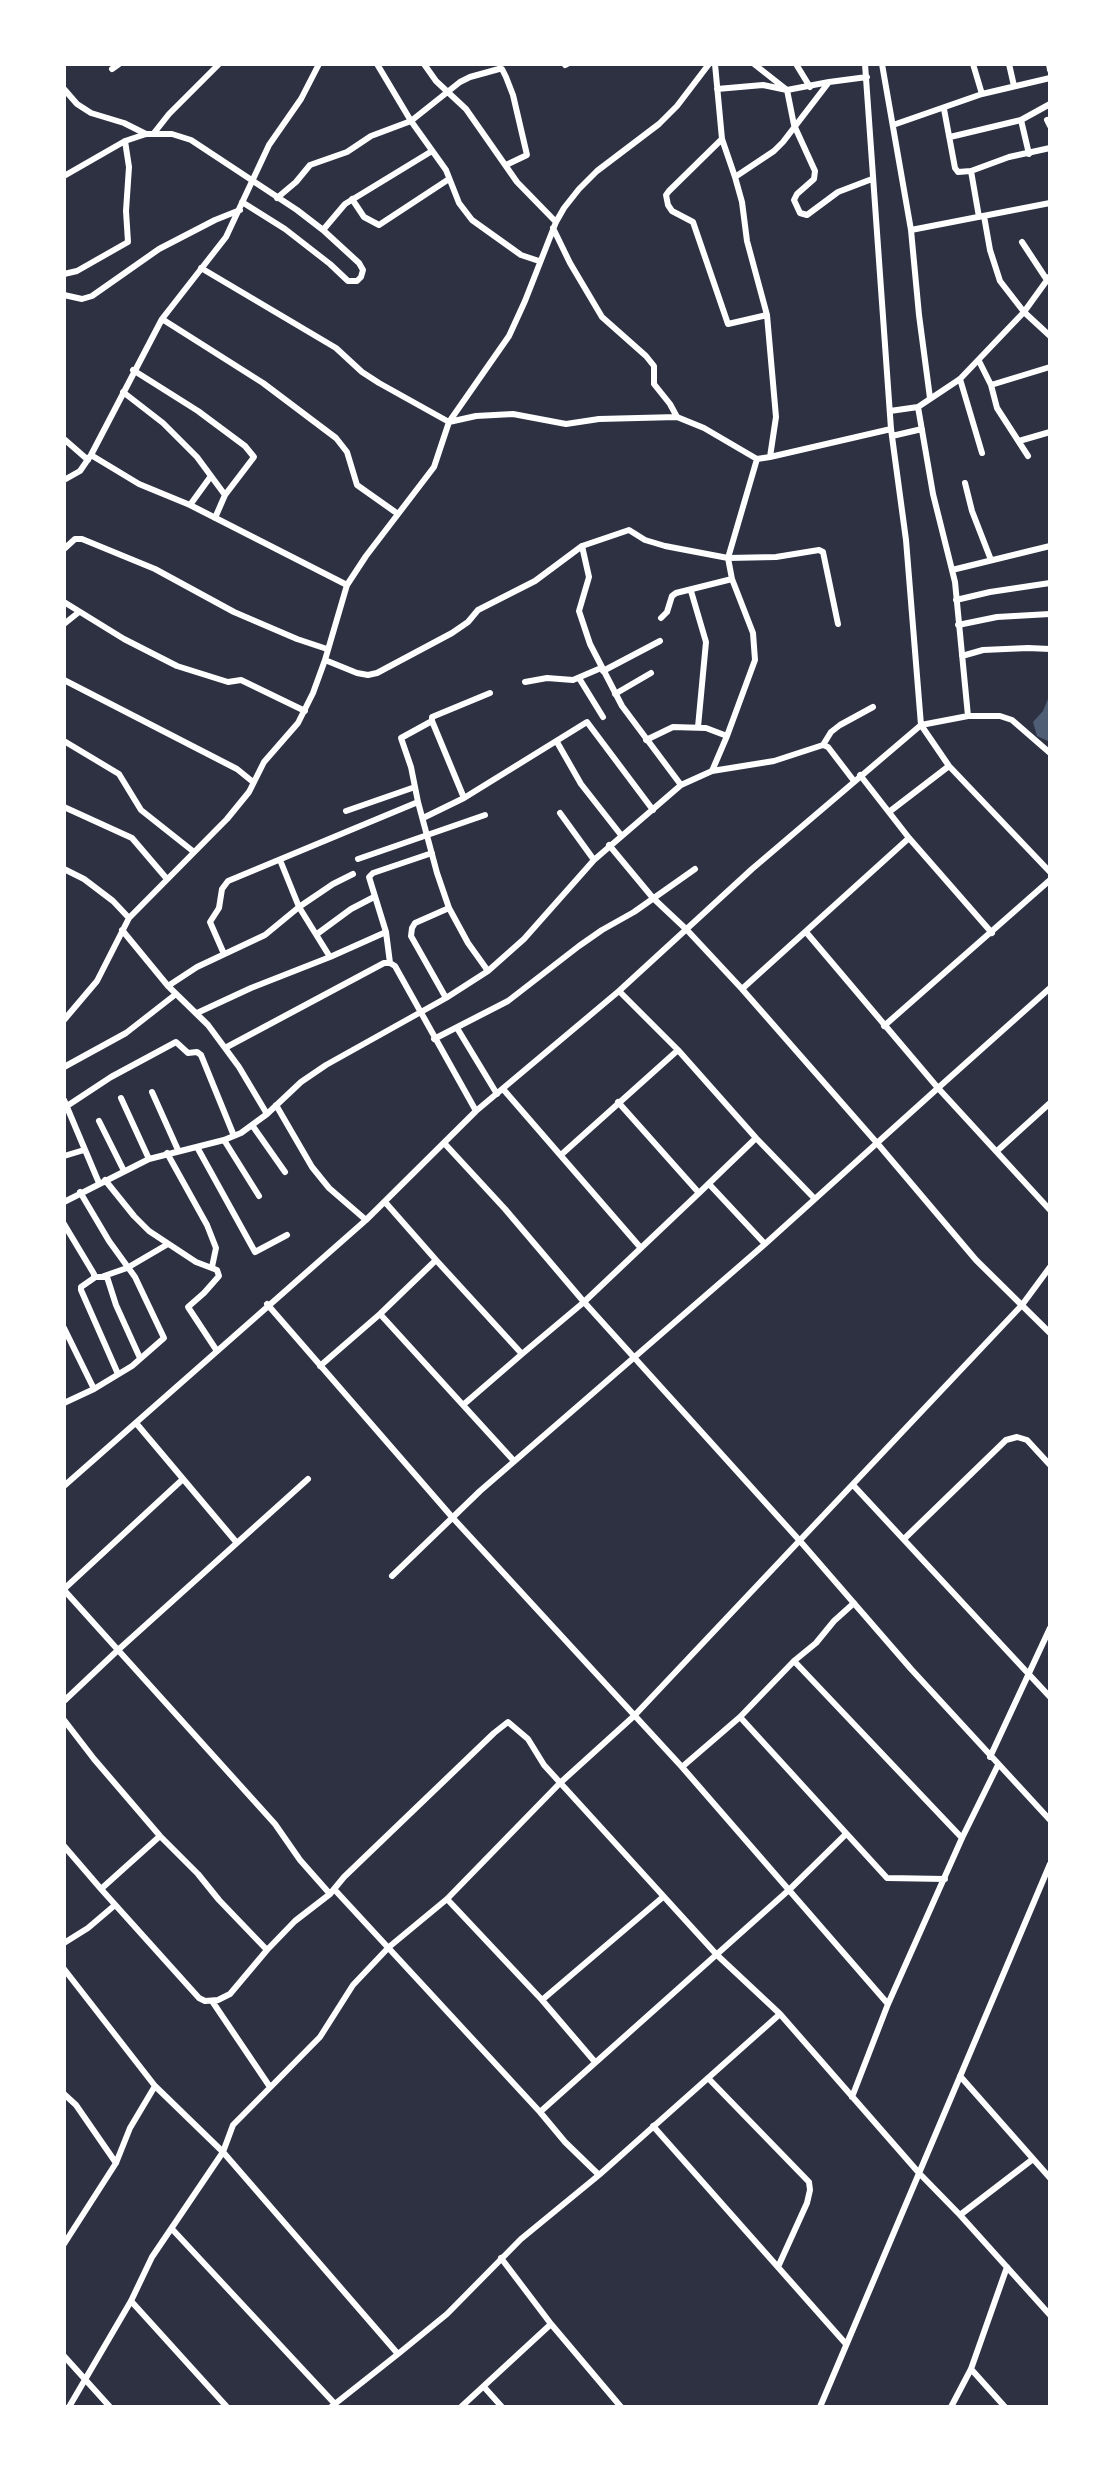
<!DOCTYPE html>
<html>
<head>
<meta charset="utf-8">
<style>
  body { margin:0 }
  #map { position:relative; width:1114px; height:2471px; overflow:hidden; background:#2d3142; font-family:"Space Grotesk",sans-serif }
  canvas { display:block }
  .frame { position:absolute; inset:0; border:66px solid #fff; pointer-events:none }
</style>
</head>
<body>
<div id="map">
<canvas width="1114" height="2471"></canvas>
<div class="frame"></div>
</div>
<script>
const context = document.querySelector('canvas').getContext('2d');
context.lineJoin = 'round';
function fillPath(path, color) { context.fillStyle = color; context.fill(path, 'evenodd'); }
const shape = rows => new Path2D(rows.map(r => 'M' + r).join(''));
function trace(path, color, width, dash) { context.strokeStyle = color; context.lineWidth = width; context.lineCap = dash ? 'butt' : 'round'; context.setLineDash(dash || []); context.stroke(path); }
fillPath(shape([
  [1050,694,1050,742,1037,736,1033,722,1043,711]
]), '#4f5d75');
trace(shape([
  [377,64,411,121,446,170,459,203,472,220,521,255,539,261],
  [424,64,436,81,466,109,517,182,556,222],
  [754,64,787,90,794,125,815,171,814,179,797,194,794,200,800,213,807,215,838,192,872,179],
  [796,64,810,87],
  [865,64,891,429,906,540,921,725,949,766,1050,872],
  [882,64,911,230,919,315,930,398],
  [973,64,982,94],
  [1009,64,1014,86],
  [1049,64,1050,70],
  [565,65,567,64],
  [112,69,119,64],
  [64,89,77,104,91,113,124,123,146,134],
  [717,89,763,85,787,90,829,82],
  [944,109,955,168,958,172,971,171,1009,157,1050,148],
  [1021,120,1029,154],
  [1047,120,1050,126],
  [893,125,982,94,1050,78],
  [154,133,169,114,219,64],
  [950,137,1021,120,1050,104],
  [722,139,669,191,666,195,668,205,672,211,693,222,728,324,767,315],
  [971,171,979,217],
  [64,176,125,141,146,134,172,134,191,140,297,210,323,230,359,263,363,270,361,277,357,281,348,281,330,264,285,229,242,202],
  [735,177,774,151,783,142,829,82,867,77],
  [277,198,296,182,310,165,347,152,371,136,411,121,460,82,470,77,499,69,502,69,506,77,513,95,527,155,506,165],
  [352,199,364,217,379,225,449,179],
  [984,216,990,250,1000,281,1024,312,1050,336],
  [553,228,570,263,602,317,646,356,654,366,654,384,670,404,677,417,704,428,757,459],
  [323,230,345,204,432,151],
  [911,230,1050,203],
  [1022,242,1047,280],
  [201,268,336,348,362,372,379,383,449,422,476,416,513,414,566,424,599,419,677,417],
  [64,274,77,271,128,242,126,211,129,167,125,141],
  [64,295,82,299,92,296,159,249,215,220,240,210],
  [162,319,263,383,336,438,347,452,357,485,398,514],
  [979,361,991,385,997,408,1028,456],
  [133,370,198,411,245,446,254,457,225,495,215,518],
  [960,379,982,453],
  [991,385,1050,367],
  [123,392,163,423,197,457,225,495],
  [918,407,933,494,955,582,968,716],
  [890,411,918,407,960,379,1024,312,1050,276],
  [892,436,922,429],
  [64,439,88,460],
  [1019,441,1050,432],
  [91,455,139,484,190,505,347,585],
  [770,457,891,429],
  [64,480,80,471,91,455,162,319,226,237,269,145,301,99,319,64],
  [965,483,972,511,991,560],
  [190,505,211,476],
  [582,546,589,577,579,611,590,644,622,706,681,785],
  [64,549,75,539,82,539,155,569,234,612,297,639,327,649],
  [952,570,1050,546],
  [691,591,706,642,698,727],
  [956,600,990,592,1050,583],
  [64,602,124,639,177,666,228,682,241,680,305,711],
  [661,618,667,612,672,596,676,593,732,579],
  [64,624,79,612],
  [958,625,997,617,1050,614],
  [962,656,983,650,1028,648,1050,649],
  [325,660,357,673,368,675,377,673,452,633,468,622,478,610,535,581,582,546,629,530,645,540,665,546,728,558,776,557,819,550,823,552,838,624],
  [603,671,660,641],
  [579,678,603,717],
  [64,680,237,769,253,782],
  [525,682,547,678,573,680,601,668],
  [615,694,651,673],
  [646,740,673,727,706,728,727,736],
  [64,741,119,774,141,810,194,852],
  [557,742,581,784,621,835],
  [823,745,831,732,840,725,873,707],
  [712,771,727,736,755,660,753,633,732,579,728,558,757,459,770,457,776,417,767,315,747,241,742,202,735,177,722,139,715,64],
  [860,775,909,838,992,933],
  [464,798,432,721,432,717,490,693],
  [418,802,411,767,401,738,432,721],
  [64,807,132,838,167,879],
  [346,811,415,787],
  [889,812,949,766],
  [560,813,594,860],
  [423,818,464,798,587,722,653,810],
  [609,845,653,898,687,930,742,989,877,1143,938,1088,1050,1210],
  [358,859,485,815],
  [64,869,84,879,113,901,129,918],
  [122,930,168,986,208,1025,239,1067,267,1114],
  [806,932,938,1088,1050,988],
  [317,934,351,909,374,897],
  [224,954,210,922,219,908,222,889,228,881,418,802,437,873,449,908,468,943,488,971],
  [330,957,386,932],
  [390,963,386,932,369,877,373,873,432,853],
  [168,986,197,967,265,935,299,907,280,860],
  [742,989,909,838],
  [619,991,678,1050,756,1138,814,1198],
  [446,998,411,936,412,928,415,923,449,908],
  [197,1013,251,988,330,957,299,907,333,884,353,874],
  [64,1020,97,981,129,918,227,819,249,792,264,762,298,723,313,693,325,660,347,585,366,556,434,467,449,422,509,336,525,301,556,222,564,208,579,189,597,171,659,124,677,106,709,64],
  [884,1026,1050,880],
  [457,1028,497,1094],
  [434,1039,508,1001,579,946,602,930,634,912,695,869],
  [225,1048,384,963,390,963,395,966,476,1111],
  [64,1067,126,1033,176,994],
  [503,1089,640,1247],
  [152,1092,178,1150],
  [121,1098,149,1159],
  [64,1100,99,1183],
  [618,1102,699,1193,756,1138],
  [276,1105,312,1167,329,1188,366,1220],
  [67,1106,111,1077,176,1042,188,1053,197,1052,201,1055,234,1136],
  [99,1121,124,1171],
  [252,1125,285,1172],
  [224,1140,259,1196],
  [445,1144,505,1209,584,1302,800,1541,911,1669,1050,1820],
  [197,1147,255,1252,287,1235],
  [997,1151,1050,1103],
  [167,1153,207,1225,216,1248,212,1267],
  [562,1154,678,1050],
  [64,1156,84,1150],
  [105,1180,134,1216,149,1231,196,1262,217,1270,219,1276,204,1293,188,1307,217,1351],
  [709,1184,765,1244],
  [64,1202,149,1159,224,1140,241,1133,267,1114,301,1082,326,1065,446,998,488,971,524,939,594,860,681,785,712,771,774,761,823,745,828,747,854,781],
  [64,1224,94,1274,94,1278,81,1287,81,1290,118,1374],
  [436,1260,522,1354,584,1302,699,1193],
  [104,1276,127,1268,168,1244],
  [95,1277,107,1277,116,1305,140,1358],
  [267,1304,452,1517,682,1767,888,2004],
  [380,1314,514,1461],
  [64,1328,94,1389],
  [320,1366,380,1314,436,1260,385,1202],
  [64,1403,94,1389,132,1366,164,1338,135,1277,109,1241,80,1192],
  [463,1405,522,1354],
  [136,1423,237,1543],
  [308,1479,118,1650,275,1824,300,1860,330,1894],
  [64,1486,366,1220,476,1111,619,991,752,869,921,725,968,716,1000,716,1012,720,1050,753],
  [854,1486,1050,1697],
  [904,1539,1006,1440,1017,1437,1027,1440,1050,1465],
  [392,1576,480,1491,765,1244,877,1143,976,1260,1050,1333],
  [64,1589,183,1479],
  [64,1590,118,1650,64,1701],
  [794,1661,962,1838],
  [740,1717,887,1878,945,1879],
  [64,1720,94,1759,160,1836,198,1874,219,1900,267,1950],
  [990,1757,1050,1628],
  [682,1767,740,1717,794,1661,816,1643,834,1621,854,1603],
  [64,1846,101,1889,160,1836],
  [101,1889,199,1998,205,2001,218,2000,230,1994,267,1950,295,1921,330,1894,344,1877,494,1733,508,1722,528,1739,544,1765,717,1955,780,2014,919,2173,960,2215,1050,2315],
  [334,1889,540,2112,565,2142,599,2175],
  [447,1899,542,2000,595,2062],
  [64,1943,88,1928,115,1905],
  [64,1969,155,2086,223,2152,398,2354,447,2314,521,2239,599,2175,780,2014],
  [542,2000,663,1897],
  [212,2001,270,2087],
  [960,2076,1050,2178],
  [708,2078,809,2182,810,2190,807,2203,778,2267],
  [64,2094,76,2105,116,2163],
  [852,2097,888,2004,962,1838,998,1765],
  [540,2112,790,1889,846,1834],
  [653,2126,846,2344],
  [960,2215,1033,2159],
  [172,2229,335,2404],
  [64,2244,116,2163,130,2128,155,2086],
  [501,2258,551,2324,621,2407],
  [131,2301,227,2407],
  [64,2356,110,2407],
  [971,2369,1005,2407],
  [484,2387,502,2407],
  [69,2407,131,2301,152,2257,223,2152,233,2125,320,2037,353,1985,389,1947,447,1899,560,1783,634,1716,1022,1305,1050,1267],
  [331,2407,398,2354],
  [461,2407,551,2324],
  [820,2407,1050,1864],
  [951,2407,971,2369,1007,2267]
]), '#fff', 6);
</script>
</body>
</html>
